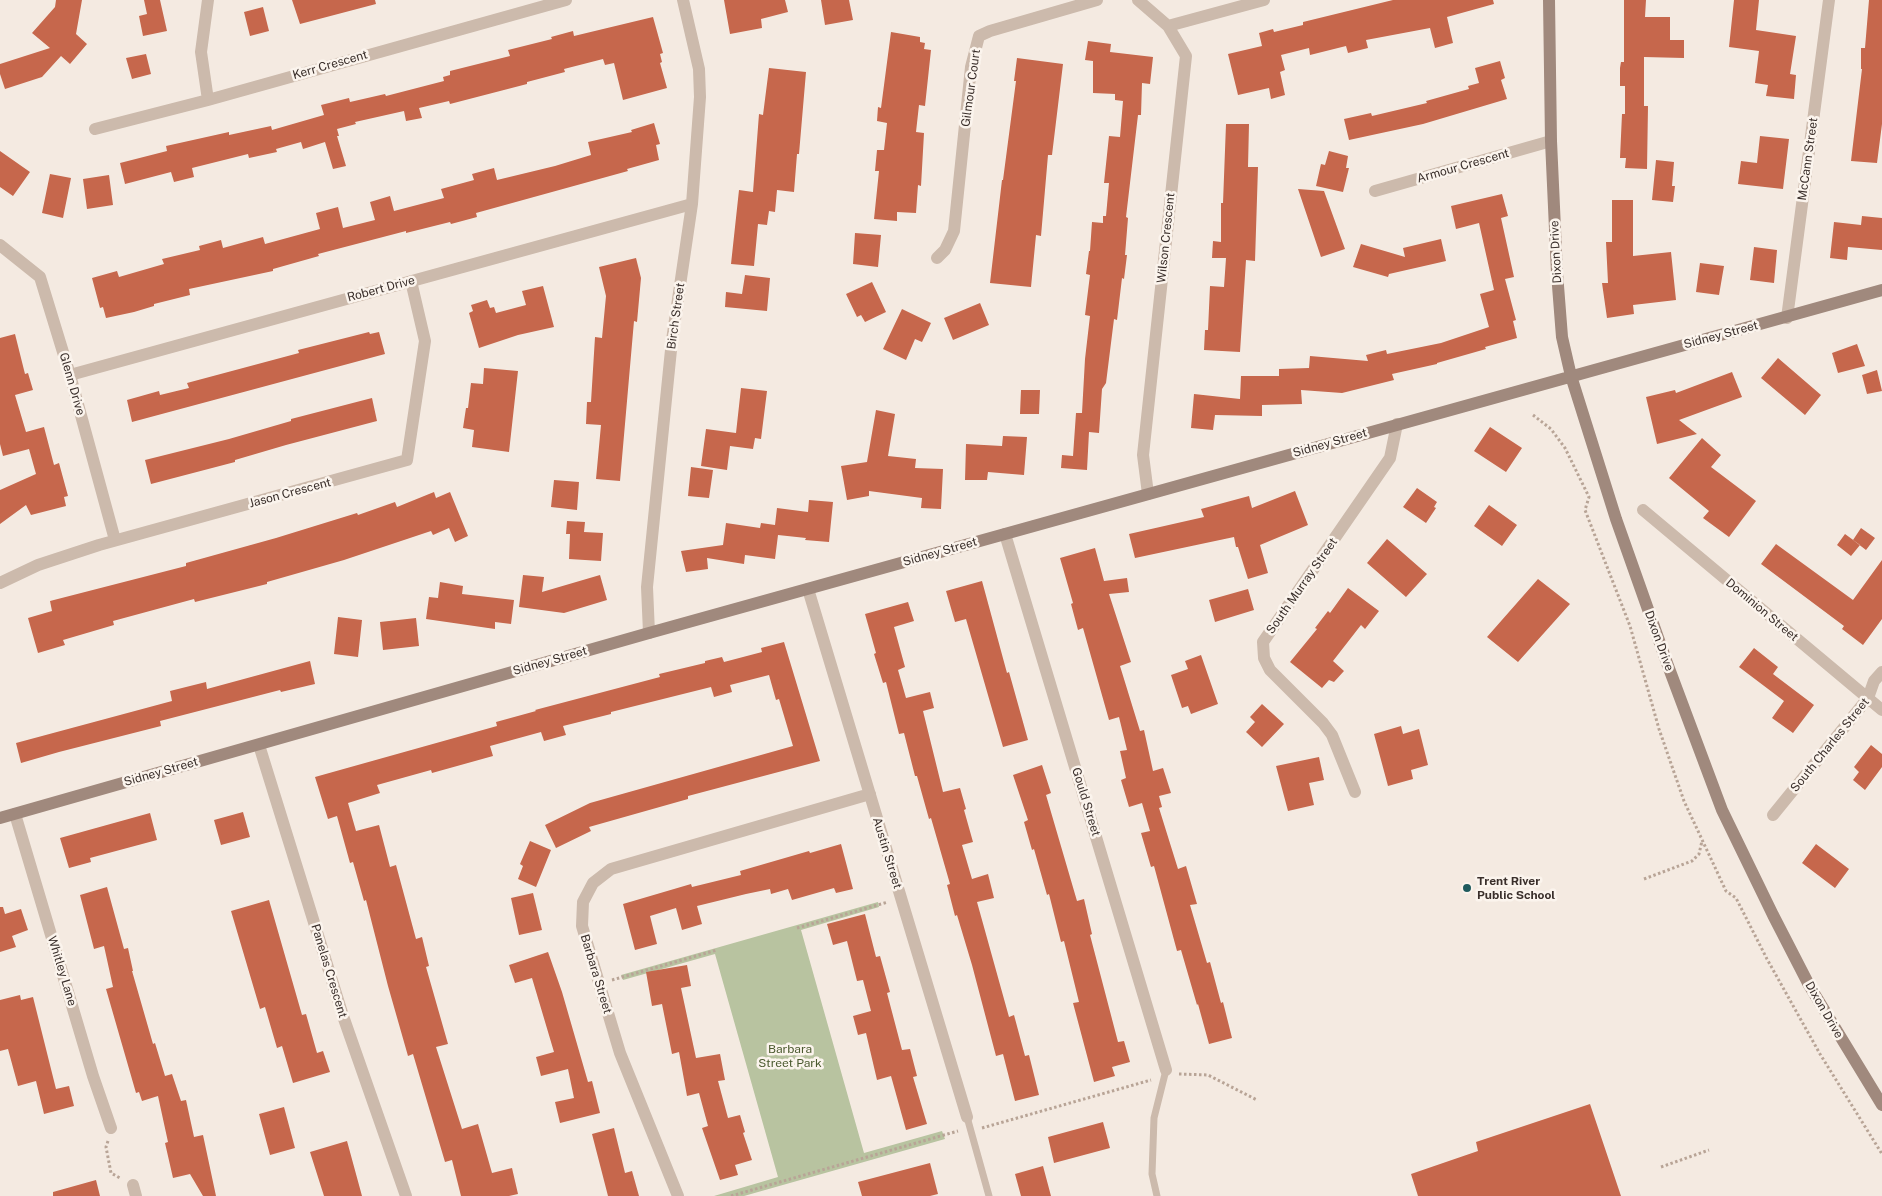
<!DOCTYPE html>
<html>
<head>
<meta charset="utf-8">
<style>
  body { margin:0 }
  canvas { display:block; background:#f4eae1 }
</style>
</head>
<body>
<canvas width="1882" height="1196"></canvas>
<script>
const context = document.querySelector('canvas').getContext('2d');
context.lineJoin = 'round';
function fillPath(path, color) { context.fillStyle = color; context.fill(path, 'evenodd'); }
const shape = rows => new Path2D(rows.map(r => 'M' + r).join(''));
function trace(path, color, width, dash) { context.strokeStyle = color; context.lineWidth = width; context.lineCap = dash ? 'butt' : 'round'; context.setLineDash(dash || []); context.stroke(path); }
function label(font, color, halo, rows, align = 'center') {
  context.font = font + ' "Public Sans",sans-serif'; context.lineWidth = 5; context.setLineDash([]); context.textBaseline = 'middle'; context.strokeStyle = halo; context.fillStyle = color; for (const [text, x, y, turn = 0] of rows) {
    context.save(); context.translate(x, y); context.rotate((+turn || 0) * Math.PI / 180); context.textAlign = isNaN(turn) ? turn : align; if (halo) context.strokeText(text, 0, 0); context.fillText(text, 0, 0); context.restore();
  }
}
fillPath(shape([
  [878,902,879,907,801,930,864,1153,942,1131,945,1139,744,1196,714,1196,778,1177,715,954,623,980,621,975]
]), '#b8c3a0');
fillPath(shape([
  [56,0,82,0,76,34,87,44,70,64,61,56,42,77,5,89,0,74,0,64,50,48,32,33,55,7],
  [144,0,160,0,167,31,143,36,139,16,147,14],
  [292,0,375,0,376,4,300,24],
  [724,0,785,0,788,12,761,19,762,28,730,34],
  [821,0,849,0,853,20,825,25],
  [1393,0,1493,0,1494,4,1447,17,1453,43,1435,48,1430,28,1366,40,1368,48,1348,53,1346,46,1310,55,1309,48,1281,55,1285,70,1280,72,1285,95,1271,99,1269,88,1238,95,1228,54,1262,46,1259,33,1273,29,1274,32,1303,25,1303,22],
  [1624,0,1646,0,1645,17,1670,17,1670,40,1684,40,1684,58,1644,57,1644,106,1648,106,1647,169,1625,168,1626,158,1620,158,1622,114,1625,114,1625,86,1620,86,1620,68,1621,62,1624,62],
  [1734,0,1759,0,1756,30,1796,36,1790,74,1796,75,1794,99,1766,96,1768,85,1755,83,1759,51,1729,47],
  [1869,0,1882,0,1882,124,1877,163,1851,161,1862,69,1861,69,1861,48,1865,48],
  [263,7,269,31,250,36,244,12],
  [653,17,663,53,660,54,662,62,660,63,667,88,623,100,614,63,605,65,603,59,564,69,565,72,527,82,527,84,450,104,449,101,419,108,422,118,406,121,404,111,355,122,356,124,337,129,339,136,337,136,346,166,333,169,325,142,303,149,301,142,276,149,277,152,249,158,248,154,192,168,194,177,174,182,171,172,125,184,120,163,167,151,166,146,229,132,229,135,271,126,272,130,324,115,321,105,349,98,350,102,385,94,386,96,444,81,443,77,450,75,450,71,510,56,508,50,552,39,551,37,573,31,574,36],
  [891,32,920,37,920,42,925,43,924,49,931,50,925,106,919,105,916,132,924,133,921,186,918,185,916,213,897,212,897,221,874,219,879,171,875,171,877,150,884,150,887,123,877,121,878,107,881,108],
  [1088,41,1111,44,1110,52,1153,57,1150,84,1142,83,1141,115,1138,115,1126,217,1128,218,1125,255,1127,255,1124,279,1122,278,1117,320,1114,319,1106,383,1102,389,1099,433,1089,432,1087,470,1061,468,1062,455,1073,456,1076,413,1082,413,1085,359,1090,316,1085,315,1090,275,1086,274,1089,251,1090,251,1092,222,1103,223,1103,216,1106,216,1109,183,1104,183,1109,136,1120,137,1123,101,1115,100,1115,94,1093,93,1093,61,1085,60],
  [146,54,151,74,132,79,126,58],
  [1017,58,1063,64,1052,155,1048,155,1041,236,1036,235,1031,287,990,283,1002,180,1003,180,1016,81,1014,81],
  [1500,61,1505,78,1501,80,1507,99,1423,124,1349,140,1344,119,1371,113,1372,116,1427,103,1426,101,1469,89,1468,86,1479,83,1475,68],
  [769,68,806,72,799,154,797,154,794,192,777,190,775,212,769,211,767,225,758,224,754,266,731,264,739,190,753,192,759,114,763,115],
  [654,123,660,144,656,145,659,160,627,169,628,171,476,213,477,217,451,224,450,222,406,233,406,231,318,254,319,256,273,269,273,271,189,289,190,295,154,304,154,306,134,312,106,318,103,307,100,308,92,278,117,271,119,277,164,264,162,259,200,250,199,246,221,240,223,248,263,237,265,244,320,229,316,213,338,207,343,228,375,220,370,202,390,196,394,211,444,198,441,189,474,180,472,174,494,168,497,180,555,166,591,155,588,142,632,132,631,130],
  [1226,124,1249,124,1248,167,1258,167,1255,261,1246,260,1240,352,1204,350,1205,330,1208,330,1210,286,1224,287,1226,258,1212,258,1213,241,1221,242,1221,203,1223,203],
  [1760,136,1789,139,1783,189,1738,184,1741,161,1757,163],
  [0,151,30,172,13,196,0,187],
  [1329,151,1348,156,1346,168,1349,168,1343,192,1316,186,1321,164,1325,165],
  [1656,160,1674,162,1672,186,1675,186,1673,202,1652,200],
  [50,174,71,178,63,218,42,213],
  [109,175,113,205,87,209,83,179],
  [1298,189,1324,191,1345,249,1321,257],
  [1502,194,1508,216,1501,218,1514,277,1505,279,1516,320,1513,321,1517,338,1485,347,1486,349,1437,363,1437,364,1392,374,1394,380,1342,393,1301,390,1302,404,1262,405,1262,416,1215,415,1213,430,1191,428,1194,394,1240,399,1241,376,1279,376,1279,369,1309,368,1310,356,1368,361,1366,355,1386,350,1387,354,1441,343,1489,327,1480,294,1494,290,1479,223,1456,229,1451,206],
  [1612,200,1633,200,1633,256,1671,252,1676,300,1633,305,1634,314,1607,318,1602,283,1608,283,1606,242,1612,242],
  [1862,216,1882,218,1882,250,1848,247,1847,260,1830,258,1834,222,1861,225],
  [855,233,881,235,878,267,853,264],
  [1441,239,1446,261,1389,274,1388,277,1353,267,1361,244,1405,257,1403,248],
  [1754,247,1777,250,1774,283,1750,280],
  [636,258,641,278,637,322,634,321,620,481,596,479,601,425,586,424,587,402,591,402,595,337,602,338,606,296,599,267],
  [1700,263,1724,266,1719,295,1696,292],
  [745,275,770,278,767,311,725,307,726,292,742,294],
  [872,282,886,312,865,322,861,315,857,317,846,294],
  [543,286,554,327,518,335,479,348,469,313,473,311,471,305,487,300,490,308,494,307,496,313,526,305,522,291],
  [980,303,989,325,953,340,944,318],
  [902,309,931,323,922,342,915,339,906,360,883,349],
  [369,332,370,334,379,332,385,354,132,422,127,400,159,391,160,395,189,388,187,383,299,353,298,350],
  [15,334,25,374,28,373,33,390,15,395,26,432,44,427,54,465,59,463,68,496,64,497,66,506,31,515,26,505,0,524,0,490,36,474,29,449,3,456,0,444,0,338],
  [1857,344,1865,366,1838,373,1832,353],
  [1778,358,1821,395,1805,415,1761,378],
  [484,368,518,371,509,452,472,447,474,430,463,428,466,408,468,408,471,383,483,384],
  [1877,370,1882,391,1867,394,1862,375],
  [1732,372,1742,397,1679,420,1697,434,1657,444,1646,397,1675,390,1676,393],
  [741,388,767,391,761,439,755,438,753,449,730,446,727,470,701,466,706,429,736,433],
  [1021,390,1040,390,1039,414,1020,414],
  [372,398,377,421,286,445,235,460,235,462,151,484,145,460,229,439,291,421,291,419],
  [876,410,895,414,888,456,916,459,915,468,943,469,941,509,921,508,922,498,869,491,869,496,847,500,841,466,867,462],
  [1490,427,1522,448,1506,472,1474,451],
  [1003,436,1027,437,1024,475,988,472,987,480,965,480,966,444,1002,446],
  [1702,438,1721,455,1711,467,1756,501,1729,537,1703,518,1709,511,1669,478],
  [691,467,713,470,709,498,688,496],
  [554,480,579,482,577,510,551,507],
  [1417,488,1437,502,1434,507,1436,508,1426,523,1403,507],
  [1295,491,1308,525,1260,545,1268,573,1248,579,1238,547,1236,547,1234,537,1135,558,1129,534,1204,517,1201,509,1249,496,1252,508],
  [434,492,436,498,450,492,468,536,455,542,449,528,433,535,431,531,344,560,267,582,267,584,195,602,194,599,113,621,114,625,63,640,65,645,38,653,28,618,52,611,50,601,186,566,186,563,276,538,357,513,358,515,395,502,397,507],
  [809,500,833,502,829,542,805,540,806,538,778,535,775,559,745,555,744,564,707,558,708,569,686,572,681,551,723,545,726,523,760,528,761,523,775,525,777,508,808,512],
  [1489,505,1517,525,1502,546,1474,526],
  [567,521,585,522,584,532,603,533,601,561,569,559,570,534,566,534],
  [1861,528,1875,538,1866,550,1853,540],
  [1845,534,1860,545,1851,556,1837,545],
  [1387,539,1427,574,1406,597,1367,563],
  [1776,544,1853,600,1882,560,1882,619,1863,645,1842,629,1844,626,1761,564],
  [1095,548,1104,581,1127,578,1129,592,1109,594,1131,662,1120,666,1140,731,1144,730,1153,771,1163,768,1171,793,1159,796,1162,807,1159,808,1178,869,1186,866,1197,904,1190,905,1207,963,1210,962,1221,1003,1223,1002,1232,1038,1209,1044,1198,1004,1197,1005,1181,950,1177,951,1154,866,1151,867,1141,833,1150,831,1142,803,1129,807,1121,780,1126,778,1120,751,1127,750,1119,717,1109,720,1083,628,1078,630,1071,604,1073,603,1060,558],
  [523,575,544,577,542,592,600,575,607,600,564,613,519,607],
  [1538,579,1570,604,1518,662,1487,637],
  [982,581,1007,673,1009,672,1028,740,1003,747,966,619,955,622,946,591],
  [440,582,463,586,462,594,514,600,511,624,495,622,495,629,426,619,429,597,438,598],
  [1348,588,1379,611,1365,629,1361,625,1333,661,1344,671,1334,682,1329,680,1322,688,1290,662,1317,629,1315,628,1328,611,1330,613],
  [1248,589,1254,610,1215,622,1209,600],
  [908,602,914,621,894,627,905,667,898,670,906,698,930,692,934,708,923,711,943,792,960,788,966,809,964,810,973,842,962,845,972,879,988,874,994,898,977,902,1009,1017,1014,1015,1025,1056,1029,1055,1039,1095,1015,1101,1003,1054,996,1056,972,965,957,915,955,916,947,885,950,884,931,818,929,819,917,776,915,776,904,733,899,734,886,682,883,683,874,654,876,653,865,614],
  [338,617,362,620,358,657,334,654],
  [416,618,419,646,383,650,380,622],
  [784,642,820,761,688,796,688,799,589,827,591,831,556,848,545,825,590,803,793,746,779,699,776,700,769,675,730,685,732,692,714,697,711,687,611,712,611,714,563,726,566,735,544,741,541,732,490,746,493,756,432,773,431,770,377,785,380,793,348,803,356,831,379,825,390,867,396,865,416,939,422,937,429,966,426,967,448,1044,436,1047,462,1129,478,1124,492,1173,512,1168,518,1194,509,1196,461,1196,452,1160,445,1162,413,1054,408,1056,388,986,366,900,364,901,353,862,350,863,337,816,328,819,315,777,497,726,496,722,536,711,535,710,660,677,659,674,705,663,705,661,722,657,724,662,762,652,761,648],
  [1754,648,1778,667,1773,674,1814,705,1793,733,1772,718,1784,701,1739,667],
  [1201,655,1218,704,1191,714,1188,706,1182,708,1171,675,1188,669,1185,661],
  [310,661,315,684,281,692,280,690,160,721,161,726,59,752,21,763,16,743,172,701,170,691,206,682,207,689],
  [1262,704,1284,724,1262,747,1246,732,1255,722,1250,717],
  [1401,726,1403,734,1419,729,1428,765,1411,770,1413,779,1388,786,1374,734],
  [1871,745,1882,754,1882,767,1865,790,1853,780,1859,772,1854,767],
  [1319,757,1324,780,1309,783,1314,805,1288,811,1276,766],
  [1042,765,1051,793,1046,795,1077,901,1084,899,1092,934,1090,935,1118,1042,1124,1041,1130,1062,1112,1067,1115,1076,1094,1082,1073,1003,1079,1002,1064,941,1061,942,1049,894,1047,895,1034,849,1032,850,1024,822,1028,820,1013,775],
  [243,812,250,837,221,845,214,820],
  [150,813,157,840,90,858,91,862,69,868,60,838],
  [530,841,551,850,536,887,518,879,523,866,520,864],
  [841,844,853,889,836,893,834,888,792,900,788,889,771,894,770,889,746,894,697,906,702,924,682,930,676,908,650,916,657,944,635,950,623,904,691,884,692,887,741,875,740,871,809,851,810,853],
  [1816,844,1849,869,1835,888,1802,863],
  [107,887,124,949,128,948,133,971,132,971,153,1044,155,1043,165,1076,172,1074,181,1101,186,1100,194,1137,203,1135,216,1196,203,1196,190,1174,173,1178,165,1143,168,1142,158,1096,142,1101,139,1092,136,1093,106,989,113,987,104,946,94,949,80,895],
  [533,893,542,930,519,935,511,898],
  [269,900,302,1015,306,1014,317,1053,323,1051,330,1072,293,1083,282,1046,277,1048,265,1007,260,1009,231,911],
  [0,907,3,907,5,914,21,909,28,930,12,936,16,947,0,952],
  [865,914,876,957,880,956,890,992,887,993,902,1050,910,1049,917,1076,913,1077,927,1124,906,1130,891,1076,877,1080,866,1033,858,1035,853,1016,871,1011,863,980,857,981,847,941,833,945,827,924],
  [548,952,562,992,588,1082,592,1081,600,1113,560,1123,555,1102,574,1098,568,1069,541,1076,536,1057,554,1052,532,978,515,983,509,965],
  [687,965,691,986,681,988,696,1058,720,1054,725,1080,718,1081,728,1118,740,1115,745,1132,743,1133,752,1160,735,1165,738,1175,720,1180,702,1128,708,1126,699,1093,687,1096,679,1052,672,1054,662,1004,652,1006,646,972],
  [20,995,21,1000,33,997,56,1089,69,1086,74,1106,44,1114,36,1081,18,1086,8,1049,0,1051,0,1000],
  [1590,1104,1621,1196,1418,1196,1411,1174,1478,1151,1476,1142],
  [284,1107,295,1148,270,1155,259,1114],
  [1103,1122,1110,1148,1054,1163,1048,1137],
  [614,1128,625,1173,632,1171,639,1196,608,1196,592,1134],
  [347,1141,362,1196,324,1196,310,1152],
  [930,1163,938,1194,930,1196,862,1196,858,1182],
  [1043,1166,1051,1196,1021,1196,1015,1174],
  [96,1180,100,1196,53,1196,53,1192]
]), '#c6674c');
trace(shape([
  [1533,415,1551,429,1565,448,1589,497,1585,510,1630,626,1659,729,1684,801,1726,891,1736,898,1767,959,1820,1054,1882,1154],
  [1644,879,1692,861,1699,854,1702,841],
  [797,928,888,902],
  [612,980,717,950],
  [1179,1074,1208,1075,1257,1100],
  [982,1128,1151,1080],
  [108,1141,106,1147,111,1173,120,1178],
  [1661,1167,1709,1150],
  [731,1196,958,1131]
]), '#b8a496', 3, [2.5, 2.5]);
trace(shape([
  [967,1117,989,1196],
  [1157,1196,1152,1174,1154,1118,1166,1070]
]), '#ccbaac', 7);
trace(shape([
  [208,0,201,52,208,100],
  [1138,0,1168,26,1186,56,1143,455,1148,494],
  [1168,26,1264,0],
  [95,129,208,100,566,0],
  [1375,191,1551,141],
  [0,245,40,277,70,375,115,540],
  [937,258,945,250,954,231,971,67,979,36,990,31,1097,0],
  [1787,318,1829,0],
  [70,375,692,204],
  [1643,510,1882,710],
  [1005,534,1166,1070],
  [0,583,38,565,99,545,407,460,425,341,411,281],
  [808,589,967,1117],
  [649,633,647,587,672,340,692,204,700,97,699,69,683,0],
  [259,745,343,1016,406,1196],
  [1355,792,1332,735,1323,723,1270,670,1264,658,1263,642,1390,458,1397,424],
  [15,814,93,1076,111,1128],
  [1773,815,1868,698,1874,681,1882,672],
  [133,1185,136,1196],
  [678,1196,620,1053,582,926,583,902,593,883,611,869,870,794]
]), '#ccbaac', 12);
trace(shape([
  [1549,0,1551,141,1557,273,1562,337,1571,376,1616,519,1667,663,1722,810,1773,915,1809,985,1882,1105],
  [0,818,649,633,1882,290]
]), '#a0897d', 12);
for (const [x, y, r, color] of [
  [1467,888,5,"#1f5a5d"]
]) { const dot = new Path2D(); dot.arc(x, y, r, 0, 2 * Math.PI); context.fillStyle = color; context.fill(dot); trace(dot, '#fbf4ed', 2); }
label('12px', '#3a2f2b', '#fbf4ed', [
  ["Kerr Crescent",330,65,-16],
  ["Gilmour Court",971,88,-82],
  ["McCann Street",1808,159,-82],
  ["Armour Crescent",1463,166,-16],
  ["Wilson Crescent",1166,238,-84],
  ["Dixon Drive",1556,252,-93],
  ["Robert Drive",381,289,-15],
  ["Birch Street",676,316,-82],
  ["Sidney Street",1721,335,-15],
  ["Glenn Drive",72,384,74],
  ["Sidney Street",1330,443,-16],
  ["Jason Crescent",290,493,-15],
  ["Sidney Street",940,552,-16],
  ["South Murray Street",1302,586,-55],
  ["Dominion Street",1762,610,40],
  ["Dixon Drive",1659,641,70],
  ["Sidney Street",550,661,-16],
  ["South Charles Street",1830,745,-51],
  ["Sidney Street",161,772,-16],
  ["Gould Street",1086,802,73],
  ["Austin Street",887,853,73],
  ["Whitley Lane",62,971,73],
  ["Panelas Crescent",329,971,73],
  ["Barbara Street",596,974,73],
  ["Dixon Drive",1824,1010,60]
]);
label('bold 12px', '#3a2f2b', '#fbf4ed', [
  ["Trent River",1477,881],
  ["Public School",1477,895]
], 'left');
label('12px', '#4a592e', '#fbf4ed', [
  ["Barbara",790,1049],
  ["Street Park",790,1063]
]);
</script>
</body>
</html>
